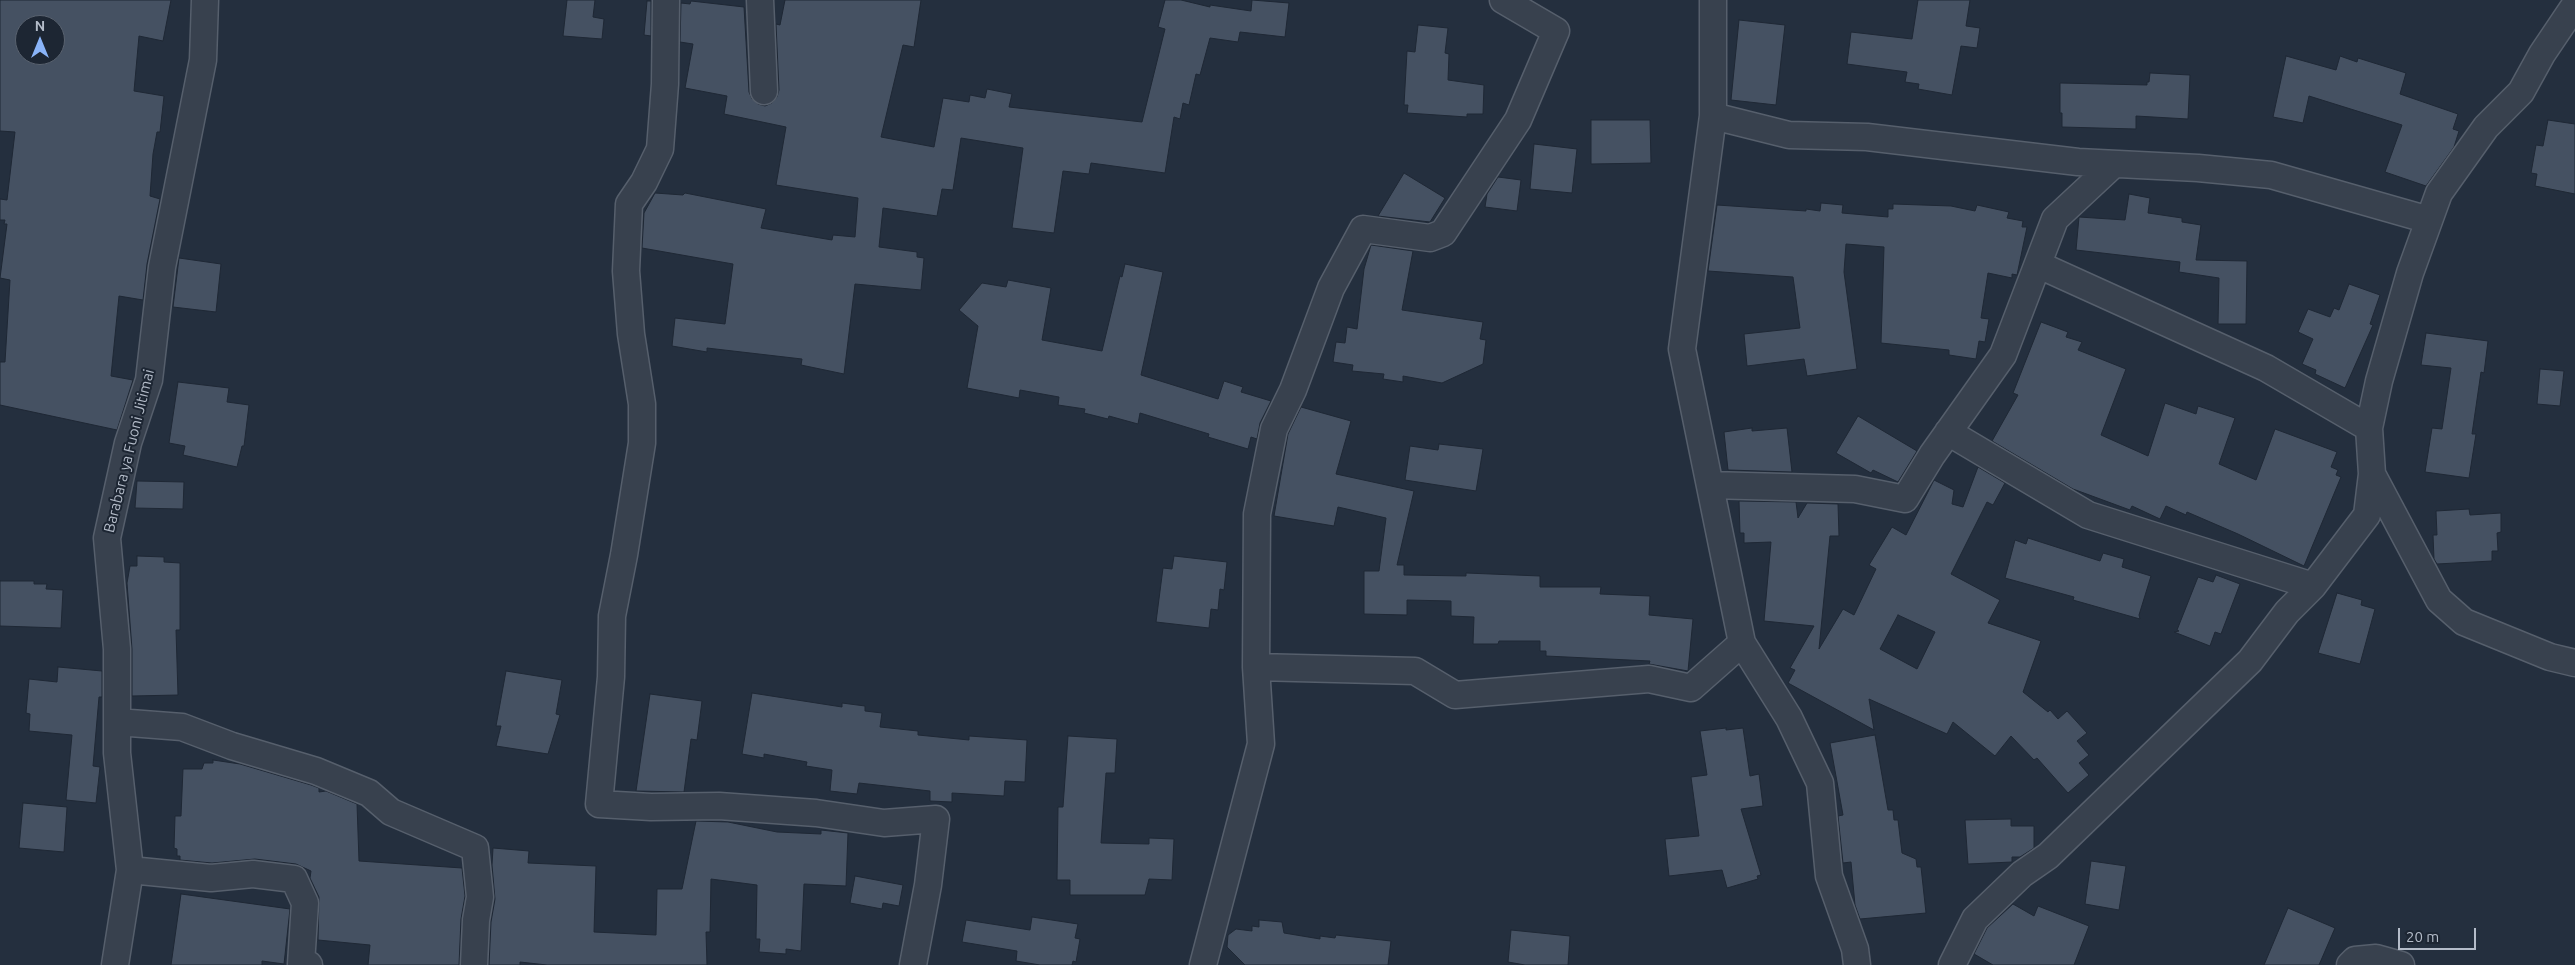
<!DOCTYPE html>
<html>
<head>
<meta charset="utf-8">
<style>
  body { margin:0 }
  #map { position:relative; width:2575px; height:965px; overflow:hidden; background:#242f3e; font-family:Ubuntu,sans-serif }
  canvas { display:block }
  .north { position:absolute; left:15px; top:15px; width:50px; height:50px; box-sizing:border-box; background:#1d2633; border:1px solid #59626f; border-radius:50%; rotate:0deg; font-size:14px; font-weight:700; line-height:20px; text-align:center; color:#b4bcc9 }
  .north::after { content:''; display:block; margin:auto; width:18px; height:22px; background:#8ab4f8; clip-path:polygon(50% 0,100% 100%,50% 72%,0 100%) }
  .scale { position:absolute; left:2398px; top:928px; width:78px; height:22px; box-sizing:border-box; border:2px solid #b4bcc9; border-top:0; padding-left:6px; font-size:15px; line-height:18px; white-space:nowrap; color:#b4bcc9; -webkit-text-stroke:4px #1d2633; paint-order:stroke }
</style>
</head>
<body>
<div id="map">
<canvas width="2575" height="965"></canvas>
<div class="north">N</div>
<div class="scale">20 m</div>
</div>
<script>
const context = document.querySelector('canvas').getContext('2d');
context.lineJoin = 'round';
function fillPath(path, color) { context.fillStyle = color; context.fill(path, 'evenodd'); }
const shape = rows => new Path2D(rows.map(r => 'M' + r).join(''));
function trace(path, color, width, dash) { context.strokeStyle = color; context.lineWidth = width; context.lineCap = dash ? 'butt' : 'round'; context.setLineDash(dash || []); context.stroke(path); }
function label(font, color, halo, rows, align = 'center') {
  context.font = font + ' Ubuntu,sans-serif'; context.lineWidth = 4; context.setLineDash([]); context.textBaseline = 'middle'; context.strokeStyle = halo; context.fillStyle = color; for (const [text, x, y, turn = 0] of rows) {
    context.save(); context.translate(x, y); context.rotate((+turn || 0) * Math.PI / 180); context.textAlign = isNaN(turn) ? turn : align; if (halo) context.strokeText(text, 0, 0); context.fillText(text, 0, 0); context.restore();
  }
}
const building = shape([
  [0,0,171,0,163,41,139,36,134,91,164,96,160,132,157,132,153,154,150,196,160,199,147,264,143,300,119,296,111,376,133,380,117,430,0,405,0,362,5,362,10,280,0,278,7,224,4,224,5,220,0,220,0,199,7,200,15,132,0,131,0,0],
  [25,25,55,25,55,55,25,55,25,25],
  [567,0,595,0,593,17,604,19,602,39,563,36,567,0],
  [785,0,921,0,914,47,903,45,881,137,934,147,943,98,969,102,970,95,985,98,987,89,1012,94,1009,107,1142,122,1165,29,1158,27,1165,0,1181,0,1210,7,1210,5,1251,11,1252,0,1289,3,1285,37,1240,32,1238,42,1210,38,1200,75,1196,74,1189,105,1183,103,1180,119,1174,117,1165,173,1091,163,1089,174,1063,171,1054,233,1012,228,1023,148,961,138,953,190,942,189,937,216,883,208,879,247,917,252,917,257,924,258,921,290,855,284,844,374,801,365,802,359,707,348,707,352,672,346,675,318,725,324,733,264,642,248,644,213,655,193,683,195,685,193,766,209,761,228,832,240,833,235,855,237,858,198,776,185,786,127,724,114,727,96,685,88,693,44,680,42,681,3,690,4,691,1,744,7,749,92,752,99,758,104,765,106,772,103,777,97,779,90,776,24,780,25,785,0],
  [1918,0,1970,0,1966,26,1980,28,1977,48,1961,46,1952,95,1918,89,1919,84,1905,82,1907,72,1847,64,1851,32,1912,39,1918,0],
  [647,1,651,1,651,36,644,35,647,1],
  [1739,20,1785,25,1776,105,1731,100,1739,20],
  [1418,25,1448,28,1445,53,1449,54,1448,80,1484,85,1483,114,1467,114,1467,117,1407,113,1408,105,1404,105,1407,51,1415,52,1418,25],
  [2286,56,2336,70,2340,56,2357,62,2358,58,2406,73,2400,94,2458,114,2453,129,2459,131,2454,147,2426,186,2385,172,2402,125,2309,96,2303,123,2273,117,2286,56],
  [2150,73,2190,75,2188,119,2136,116,2136,129,2062,127,2062,113,2060,113,2060,83,2147,85,2147,82,2149,82,2150,73],
  [1591,120,1650,120,1651,163,1591,164,1591,120],
  [2548,120,2575,124,2575,194,2535,186,2537,174,2531,173,2536,145,2543,146,2548,120],
  [1534,144,1577,149,1572,193,1530,189,1534,144],
  [1404,173,1445,198,1430,222,1378,216,1404,173],
  [1498,177,1521,180,1517,211,1485,207,1487,194,1498,177],
  [2129,194,2150,198,2148,213,2182,218,2182,222,2201,225,2196,260,2247,261,2246,324,2218,324,2219,278,2179,272,2180,262,2076,250,2079,217,2125,220,2129,194],
  [1821,203,1843,205,1842,213,1888,217,1888,209,1893,209,1893,204,1951,206,1975,211,1977,205,2009,212,2007,218,2023,221,2022,227,2027,227,2017,275,2012,274,2012,278,1988,273,1981,318,1989,319,1985,342,1979,341,1976,359,1949,355,1949,350,1881,343,1884,247,1846,244,1844,272,1857,369,1807,376,1804,359,1747,366,1744,334,1800,328,1793,277,1708,271,1717,205,1806,211,1806,209,1820,211,1821,203],
  [1371,245,1413,251,1402,310,1483,322,1480,339,1486,340,1483,364,1442,383,1403,376,1403,382,1383,379,1384,374,1352,371,1353,365,1333,362,1336,342,1345,343,1347,327,1357,329,1364,269,1371,245],
  [179,258,221,264,216,312,173,307,179,258],
  [1125,264,1163,272,1141,375,1218,399,1224,381,1243,387,1241,392,1271,401,1260,423,1257,439,1251,437,1248,449,1208,437,1209,434,1140,413,1138,424,1109,416,1108,419,1084,413,1085,409,1058,405,1059,397,1020,390,1019,398,967,388,978,326,959,310,982,283,1006,287,1008,280,1051,288,1042,340,1102,351,1120,276,1122,277,1125,264],
  [2349,284,2380,295,2370,324,2373,325,2345,388,2315,374,2316,370,2302,364,2313,339,2298,332,2308,309,2330,317,2334,308,2339,310,2349,284],
  [2041,322,2068,332,2066,337,2082,342,2078,350,2126,369,2101,435,2148,456,2165,403,2196,414,2198,406,2235,418,2219,464,2256,480,2275,429,2337,452,2331,467,2338,470,2336,475,2341,477,2304,566,2238,534,2187,512,2186,515,2166,506,2160,519,2132,506,2130,510,2073,489,1992,441,2018,395,2013,393,2041,322],
  [2426,333,2488,341,2484,373,2481,372,2472,434,2476,434,2469,478,2425,472,2432,428,2442,429,2451,368,2421,365,2426,333],
  [2540,369,2564,371,2560,406,2537,404,2540,369],
  [178,382,229,388,227,402,249,405,244,446,242,446,237,467,183,455,185,446,169,443,178,382],
  [1301,407,1351,421,1336,474,1414,491,1397,565,1404,565,1404,575,1466,576,1466,573,1540,576,1540,587,1601,587,1600,594,1650,596,1649,615,1693,619,1688,671,1649,664,1650,661,1546,656,1546,651,1540,651,1540,641,1499,641,1498,644,1473,644,1474,617,1451,616,1451,601,1407,600,1407,615,1364,614,1364,571,1379,571,1386,518,1338,507,1334,526,1274,516,1288,434,1301,407],
  [1858,416,1917,451,1898,482,1873,470,1871,473,1836,453,1858,416],
  [1752,428,1752,431,1787,428,1792,472,1728,470,1724,432,1752,428],
  [1439,444,1483,449,1476,491,1405,480,1410,446,1438,450,1439,444],
  [1978,467,2005,483,1993,505,1987,502,1951,574,2000,600,1988,623,2041,641,2023,692,2048,712,2050,710,2058,719,2067,711,2087,733,2077,741,2089,755,2079,763,2089,775,2068,793,2037,758,2034,760,2011,736,1995,756,1953,722,1947,734,1869,699,1874,730,1788,683,1795,670,1790,668,1814,626,1764,621,1771,542,1744,543,1744,533,1740,533,1739,501,1796,502,1798,518,1807,503,1838,504,1839,536,1830,536,1819,649,1843,609,1854,615,1876,569,1869,565,1892,527,1906,535,1934,480,1954,490,1952,504,1963,507,1978,467],
  [1898,615,1935,632,1917,669,1880,649,1898,615],
  [137,481,184,482,183,509,135,508,137,481],
  [2469,509,2470,515,2501,513,2501,532,2497,533,2498,551,2492,551,2492,561,2437,564,2434,559,2433,535,2437,535,2436,511,2469,509],
  [2028,538,2100,561,2103,553,2124,559,2122,567,2151,576,2139,615,2140,619,2073,600,2074,597,2005,578,2015,540,2026,544,2028,538],
  [137,556,164,557,164,562,180,563,180,630,176,630,178,695,132,696,132,649,127,583,130,566,137,566,137,556],
  [1174,556,1227,562,1224,590,1220,589,1218,610,1211,609,1209,628,1156,622,1163,568,1172,569,1174,556],
  [2216,575,2240,584,2221,634,2215,632,2210,646,2174,632,2179,631,2177,630,2198,577,2213,582,2216,575],
  [0,581,34,581,34,584,47,584,46,589,63,590,61,628,0,626,0,581],
  [2337,593,2362,600,2361,605,2375,609,2360,664,2318,653,2337,593],
  [58,667,102,671,102,697,99,697,93,766,100,767,96,803,66,800,72,735,29,731,30,714,26,713,29,679,57,682,58,667],
  [506,671,562,680,556,714,560,715,548,754,496,746,501,726,496,726,506,671],
  [752,693,842,707,842,703,865,706,865,711,882,713,880,727,918,731,918,735,969,740,969,736,1027,740,1025,782,1005,781,1004,796,952,793,952,802,930,801,930,791,859,783,857,794,830,791,832,770,806,766,807,762,764,754,764,758,742,754,752,693],
  [650,694,702,701,697,740,691,739,684,792,636,791,650,694],
  [1726,728,1726,730,1743,728,1750,776,1759,774,1763,806,1741,809,1761,875,1757,876,1758,879,1727,888,1722,870,1669,876,1665,839,1699,836,1691,777,1707,775,1700,731,1726,728],
  [1875,735,1888,810,1893,810,1894,820,1898,820,1902,853,1916,859,1917,867,1921,867,1926,913,1860,919,1855,905,1851,862,1843,863,1838,816,1843,815,1830,743,1875,735],
  [1068,736,1117,739,1115,773,1106,773,1101,843,1149,844,1149,838,1174,839,1172,880,1149,879,1145,895,1070,895,1070,880,1057,880,1058,807,1063,807,1068,736],
  [213,760,240,764,311,785,319,788,319,792,326,791,357,804,359,861,462,868,465,896,461,919,459,965,368,965,370,945,318,940,319,897,310,878,311,871,296,864,255,859,212,863,180,860,180,856,177,856,177,849,174,848,175,816,181,816,183,769,202,769,204,763,213,763,213,760],
  [23,803,67,807,64,852,19,848,23,803],
  [2011,819,2011,826,2034,826,2034,848,2020,857,2012,857,2012,862,1968,864,1965,820,2011,819],
  [696,821,728,822,777,832,821,834,821,830,848,833,846,886,804,884,801,951,786,949,786,954,759,952,760,939,756,939,757,885,711,879,710,932,706,932,707,965,547,965,520,962,520,965,489,965,491,922,495,899,492,865,493,848,529,851,528,863,596,866,594,932,656,935,657,889,682,889,696,821],
  [2091,861,2126,866,2119,910,2085,904,2091,861],
  [855,876,903,885,899,906,883,903,882,909,850,903,855,876],
  [181,894,290,909,284,964,262,961,262,965,171,965,181,894],
  [2013,904,2034,916,2038,906,2089,926,2074,965,1993,965,1974,954,1987,928,2013,904],
  [2288,908,2335,928,2319,965,2264,965,2288,908],
  [1032,917,1078,924,1075,938,1080,939,1076,962,1073,961,1072,965,1040,965,1016,961,1017,951,962,942,966,920,1030,930,1032,917],
  [1259,920,1282,922,1284,933,1320,939,1320,936,1335,938,1336,935,1391,941,1388,965,1245,965,1227,947,1228,935,1236,929,1252,931,1252,926,1259,927,1259,920],
  [1511,930,1570,936,1568,965,1525,965,1508,962,1511,930]
]);
fillPath(building, '#455162');
trace(building, '#1f2835', 1);
const minor = shape([
  [666,0,665,84,660,149,644,182,629,204,626,271,631,334,642,404,642,443,624,555,612,616,611,677,599,804,651,807,719,806,816,813,884,823,936,819,928,885,913,965],
  [760,0,764,91],
  [1713,0,1713,116,1682,349,1742,643,1789,718,1820,783,1829,876,1855,949,1857,965],
  [1713,116,1789,135,1867,137,2078,162,2198,168,2271,175,2429,220],
  [2039,265,2266,368,2369,428],
  [1948,432,2088,515,2313,586],
  [2372,474,2439,600,2464,622,2550,657,2575,663],
  [1710,485,1855,489,1905,499,1932,455,2003,355,2055,219,2114,164],
  [1256,667,1415,671,1455,695,1649,679,1691,688,1742,643],
  [117,722,182,727,232,746,316,771,369,793,391,812,475,848,480,897,476,920,474,965],
  [130,870,211,878,253,874,294,879,305,903,301,964,309,965],
  [115,965,130,870,117,753,117,649,107,538,128,443,149,380,162,267,203,60,205,0],
  [1203,965,1261,744,1256,667,1257,514,1274,429,1293,390,1331,288,1363,229,1430,238,1443,233,1518,120,1556,31,1503,0],
  [1952,965,1975,919,2022,874,2048,856,2250,661,2287,612,2313,586,2367,515,2372,474,2369,428,2379,381,2410,273,2439,193,2486,127,2521,92,2542,54,2575,5],
  [2350,965,2355,960,2376,958,2401,965]
]);
trace(minor, '#565f6c', 29);
trace(minor, '#38414e', 26);
label('15px', '#b4bcc9', '#1d2633', [
  ["Barabara ya Fuoni Jitimai",129,451,-76]
]);
</script>
</body>
</html>
